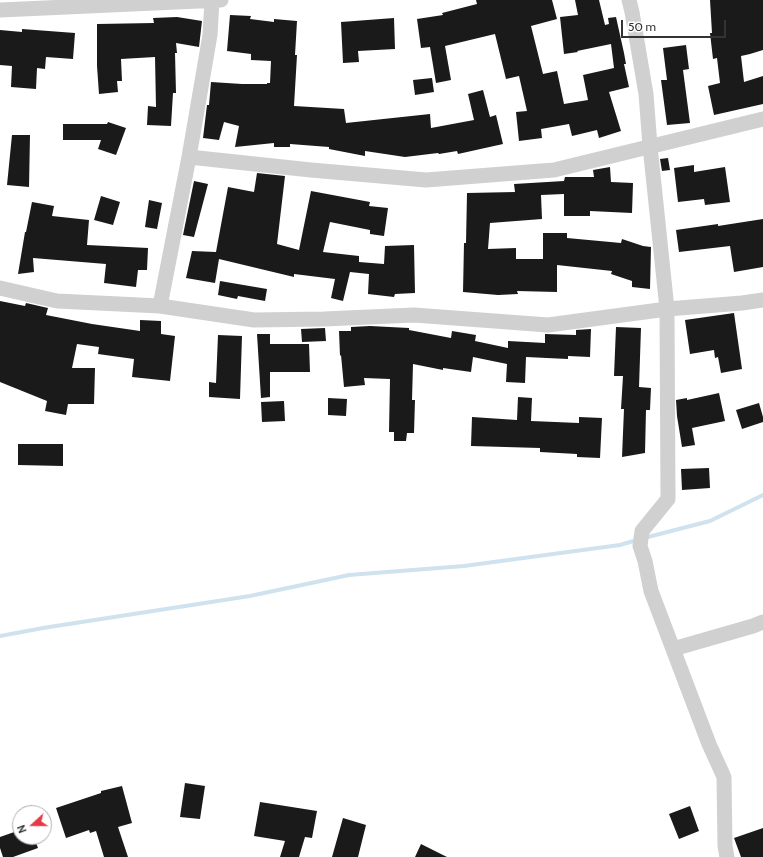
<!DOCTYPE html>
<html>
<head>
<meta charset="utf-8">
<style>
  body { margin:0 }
  #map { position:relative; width:763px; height:857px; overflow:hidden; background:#fff; font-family:Cabin,sans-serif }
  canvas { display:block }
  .north { position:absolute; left:12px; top:805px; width:40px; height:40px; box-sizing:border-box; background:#fff; border:1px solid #adadad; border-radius:50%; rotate:249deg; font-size:11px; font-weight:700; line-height:16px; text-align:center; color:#333 }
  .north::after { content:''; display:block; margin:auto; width:14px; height:18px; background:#e63946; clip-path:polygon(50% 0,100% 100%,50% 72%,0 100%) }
  .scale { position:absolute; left:621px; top:20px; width:105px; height:18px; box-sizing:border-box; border:2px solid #333; border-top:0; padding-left:5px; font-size:12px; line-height:14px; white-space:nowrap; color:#333; -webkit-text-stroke:3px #fff; paint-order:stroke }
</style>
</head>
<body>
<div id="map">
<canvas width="763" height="857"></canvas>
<div class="north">N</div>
<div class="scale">50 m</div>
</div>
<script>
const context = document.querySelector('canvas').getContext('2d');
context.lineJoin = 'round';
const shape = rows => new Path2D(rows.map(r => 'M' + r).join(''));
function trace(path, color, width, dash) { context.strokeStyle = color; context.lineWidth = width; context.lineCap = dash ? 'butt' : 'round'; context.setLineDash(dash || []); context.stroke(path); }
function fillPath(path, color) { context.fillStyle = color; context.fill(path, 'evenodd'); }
trace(shape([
  [644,538,710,521,763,495],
  [0,636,43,628,250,596,349,575,464,566,620,545,637,540]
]), '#cfe2ee', 4);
fillPath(shape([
  [476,0,552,0,557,19,531,26,543,74,557,71,564,104,588,100,583,75,614,68,611,44,577,51,578,52,564,54,560,17,578,15,575,0,599,0,605,25,609,24,608,18,616,17,624,53,626,64,624,64,629,87,609,92,621,131,599,138,597,130,572,136,569,124,541,129,542,138,519,141,516,112,527,111,519,76,506,79,495,34,445,46,451,80,436,83,430,47,421,48,417,19,443,15,442,13,477,4],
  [710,0,763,0,763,50,750,54,741,56,744,82,763,76,763,104,714,115,708,86,720,83,717,58,713,59,710,33,712,33],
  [230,15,251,16,250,19,274,22,274,19,297,21,295,55,297,55,294,106,344,109,346,123,430,114,431,128,474,120,468,94,483,90,490,117,496,115,503,144,458,154,457,151,439,154,438,153,405,157,365,151,365,156,329,149,329,147,290,144,290,147,274,147,274,143,235,147,239,126,224,122,219,140,203,138,207,105,209,105,211,82,242,84,267,84,267,83,270,83,271,61,251,60,251,54,227,51],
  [177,17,202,21,199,47,176,43,177,53,175,53,176,93,173,93,171,126,147,125,148,106,156,107,155,57,121,59,122,81,117,81,118,92,99,94,97,66,97,24,154,23,153,18],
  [394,18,395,49,358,51,359,62,343,63,341,22],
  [22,29,75,33,73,59,46,57,45,69,37,68,36,89,11,87,12,66,0,65,0,30,22,32],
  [686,45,689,69,683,70,690,123,667,125,661,80,667,80,663,48],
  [432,78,434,92,415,95,413,80],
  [108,122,126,128,116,155,98,149,101,140,63,140,63,124,107,124],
  [12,135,30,135,29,187,7,185],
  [668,158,670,170,662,171,660,159],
  [694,165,694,172,725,167,730,202,705,205,704,199,678,202,674,168],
  [610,167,611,182,633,183,632,213,590,211,590,216,564,216,564,194,541,195,542,219,490,223,488,249,516,248,516,259,543,259,543,233,567,233,567,238,621,243,622,239,643,246,651,247,650,289,632,287,632,281,611,274,612,271,557,265,557,292,517,291,518,294,498,295,463,292,464,243,466,243,467,193,515,192,514,184,564,181,565,177,594,177,593,170],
  [257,173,285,176,277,244,299,250,311,191,370,202,369,206,388,208,384,236,370,234,370,230,330,222,323,252,359,256,359,262,384,264,385,246,414,245,415,293,395,294,394,297,368,294,369,274,350,272,343,301,331,298,335,279,294,274,294,277,219,259,215,283,186,278,192,251,216,252,228,187,254,192],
  [194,181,208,184,194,237,183,235],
  [101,196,120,202,113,225,94,220],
  [149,200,162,203,157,229,145,227],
  [32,202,54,206,52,216,89,220,87,245,148,248,147,270,138,270,136,287,104,283,106,264,33,258,34,272,18,274,25,232,26,232],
  [763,219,763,267,734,272,730,246,679,252,676,230,718,224,718,226],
  [220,281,267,289,265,301,238,296,237,299,218,295],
  [0,301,25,306,26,303,48,308,46,315,92,324,140,331,140,320,161,321,161,334,175,336,170,381,132,377,134,359,98,354,99,347,77,344,72,368,95,368,94,404,68,404,66,415,45,411,47,401,0,382],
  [734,313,742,369,721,373,718,357,715,358,714,350,690,354,685,320],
  [370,326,409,328,409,330,451,338,452,331,476,335,475,341,508,348,508,341,545,343,545,334,576,335,576,330,591,329,590,357,568,356,568,359,526,357,525,383,506,382,507,364,473,357,471,372,443,368,443,370,413,364,412,400,415,400,414,433,407,433,406,441,394,441,394,432,389,432,390,379,364,378,365,385,344,387,341,355,340,356,339,331,351,331,351,327],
  [616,327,641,328,639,387,651,388,650,410,646,410,645,453,622,457,624,409,621,409,623,376,614,376],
  [325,328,326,341,302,342,301,329],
  [257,334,270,334,270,344,309,344,310,372,270,372,270,397,261,398],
  [218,335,242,336,240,399,209,397,209,382,216,383],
  [719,393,725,421,692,428,695,445,682,447,677,416,676,400,687,398,687,400],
  [518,397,532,398,531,421,579,423,579,417,602,418,600,458,577,457,577,454,540,452,540,448,471,446,472,417,517,420],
  [328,398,347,399,346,416,328,415],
  [284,401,285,421,262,422,261,402],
  [759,403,763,417,763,422,742,429,736,410],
  [18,444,63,444,63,466,18,465],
  [709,468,710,488,682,490,681,469],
  [185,783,205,786,200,819,180,817],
  [122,786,132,823,118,827,128,857,104,857,96,831,90,833,89,830,66,838,56,808,101,793,101,791],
  [260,802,317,811,312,838,305,837,299,857,280,857,285,841,254,836],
  [690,806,699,831,679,839,669,814],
  [343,818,366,825,358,857,332,857],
  [763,828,763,857,741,857,734,838],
  [20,830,20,837,34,837,38,848,13,857,3,857,0,848,0,837],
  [421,844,447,857,415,857]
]), '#1a1a1a');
trace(shape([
  [629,0,632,12,646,94,650,146,667,309,668,499,642,531,640,546,645,561,651,591,709,744,724,777,725,846,727,857],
  [0,10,221,0],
  [189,157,311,170,426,180,554,170,763,119],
  [0,288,57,301,160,306,254,320,324,319,414,315,548,325,667,309,742,303,763,300],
  [160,306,189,157,210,35,212,0],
  [673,649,753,626,763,622]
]), '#d0d0d0', 15);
</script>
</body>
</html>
